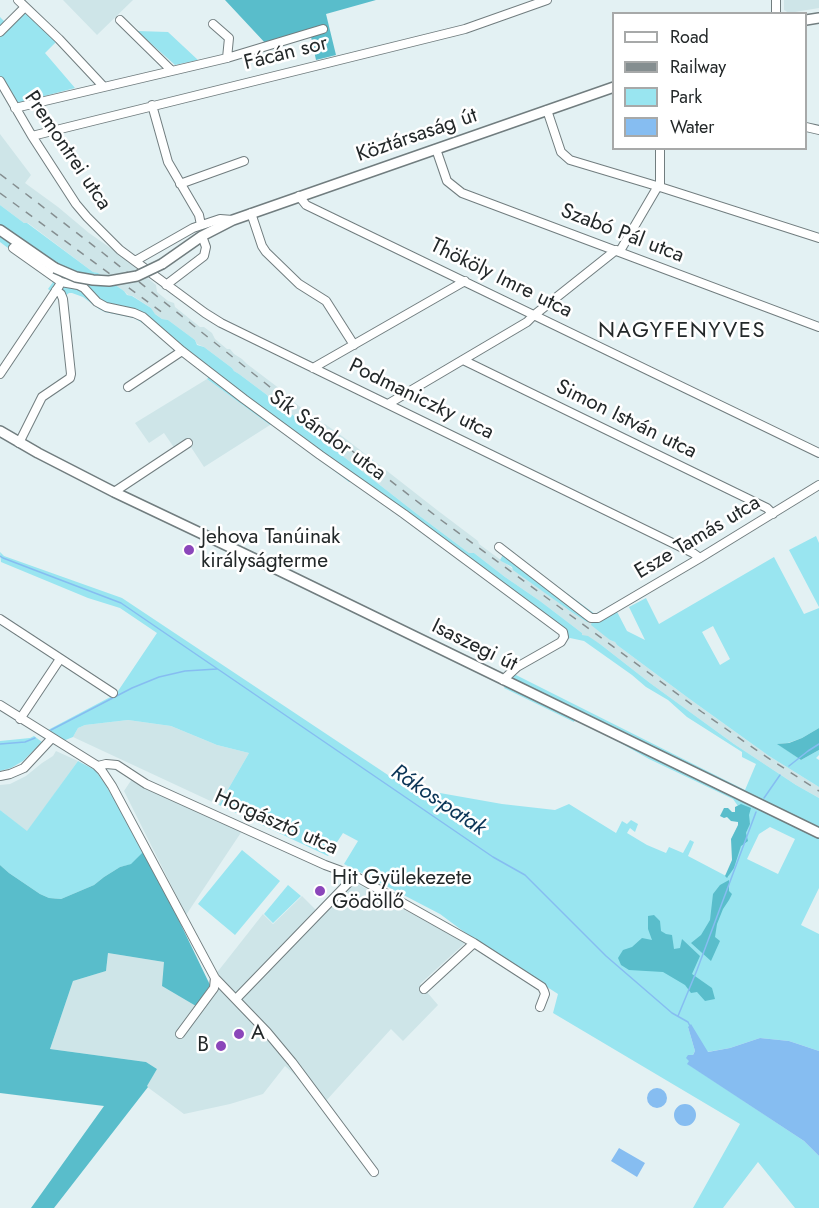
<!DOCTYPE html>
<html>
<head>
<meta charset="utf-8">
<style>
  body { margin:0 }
  #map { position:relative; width:819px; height:1208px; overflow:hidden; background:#e3f1f3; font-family:Jost,sans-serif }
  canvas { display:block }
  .legend { position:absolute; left:612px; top:12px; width:195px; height:138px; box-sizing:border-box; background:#fff; border:2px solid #a7a9a9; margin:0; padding:8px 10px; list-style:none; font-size:18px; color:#232829 }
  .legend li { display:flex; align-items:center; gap:12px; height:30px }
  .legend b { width:30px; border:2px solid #a7a9a9 }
</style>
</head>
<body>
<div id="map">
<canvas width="819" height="1208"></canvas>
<ul class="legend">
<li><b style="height:8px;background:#fff"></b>Road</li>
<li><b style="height:8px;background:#858e90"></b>Railway</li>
<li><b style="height:16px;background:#99e5f0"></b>Park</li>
<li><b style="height:16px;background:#86bdf1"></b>Water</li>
</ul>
</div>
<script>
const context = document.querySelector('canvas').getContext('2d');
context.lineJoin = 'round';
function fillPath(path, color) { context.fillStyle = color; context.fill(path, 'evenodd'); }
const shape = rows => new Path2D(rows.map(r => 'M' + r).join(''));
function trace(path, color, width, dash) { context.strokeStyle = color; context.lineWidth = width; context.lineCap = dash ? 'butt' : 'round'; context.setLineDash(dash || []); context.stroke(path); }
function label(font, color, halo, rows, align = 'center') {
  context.font = font + ' Jost,sans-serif'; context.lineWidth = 5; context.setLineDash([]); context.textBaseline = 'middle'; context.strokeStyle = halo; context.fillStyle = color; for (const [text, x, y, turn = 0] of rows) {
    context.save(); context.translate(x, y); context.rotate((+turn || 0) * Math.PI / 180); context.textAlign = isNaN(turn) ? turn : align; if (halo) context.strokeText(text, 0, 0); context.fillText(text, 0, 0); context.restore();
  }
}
fillPath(shape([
  [63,0,133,0,97,35],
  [784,0,819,0,819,8,789,13,784,10],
  [0,134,31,175,25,183,58,207,89,233,119,254,156,285,157,292,168,301,174,303,175,307,200,327,204,327,212,333,215,339,227,349,230,349,234,354,242,359,247,364,288,395,289,398,309,414,314,416,322,424,325,424,342,436,373,460,437,510,478,541,479,544,570,611,591,621,610,640,615,642,617,645,691,700,769,756,819,787,819,798,796,785,734,744,650,683,600,644,581,635,582,633,540,601,505,577,474,553,469,553,417,514,317,436,316,433,310,428,306,427,300,422,297,418,269,398,267,395,239,374,234,371,232,368,204,347,197,344,195,340,168,320,162,319,154,313,151,308,133,296,128,295,124,291,98,273,93,272,28,223,24,223,0,205],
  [207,379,270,425,204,467,187,441,175,449,164,433,149,443,135,423],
  [128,720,171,726,217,745,249,753,219,805,73,737,78,728,85,725],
  [56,751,78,761,27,832,0,810,0,785,10,784,26,776,42,763,53,756],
  [132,779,242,831,186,915,124,791],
  [352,881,465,943,420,984,438,1005,403,1041,391,1029,325,1102,285,1066,263,1094,230,1104,184,1114,146,1086,157,1069,146,1062,50,1049,73,981,106,971,108,953,164,962,210,985,208,981,219,970,263,914,273,924,302,896,317,911]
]), '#cee5e8');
fillPath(shape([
  [27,10,58,40,45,53,75,88,14,104,0,78,0,17,10,27],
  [137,31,168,32,198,60,175,65],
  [0,205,24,223,27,223,93,272,98,273,124,291,127,295,132,296,151,308,155,314,162,319,168,320,195,340,197,345,204,347,232,368,234,371,239,374,267,395,269,398,297,418,300,422,306,427,310,428,316,433,317,436,417,514,469,553,474,553,505,577,540,601,582,633,582,635,588,636,600,644,650,683,734,744,796,785,819,798,819,888,801,925,819,934,819,1051,789,1041,760,1038,730,1048,707,1052,688,1027,695,1051,688,1064,804,1141,819,1156,819,1208,795,1208,758,1162,723,1208,693,1208,740,1124,553,1013,558,994,479,943,440,914,344,864,358,841,343,833,328,856,219,805,249,753,217,745,171,726,128,720,85,725,78,728,73,737,63,741,48,730,116,694,157,633,120,608,88,598,1,562,0,552,4,556,122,598,406,787,502,804,555,810,569,804,616,833,622,821,627,824,631,820,638,824,635,832,630,828,627,833,647,845,666,853,669,847,683,853,690,840,694,842,688,856,728,877,750,823,733,799,649,759,576,718,574,722,504,688,512,673,745,790,756,764,742,757,742,752,687,717,668,700,646,687,632,675,584,641,570,638,567,640,557,631,352,481,349,482,272,423,270,425,207,379,209,377,146,325,134,318,105,312,99,309,83,297,72,293,69,293,65,296,65,302,48,289,53,282,0,242],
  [770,827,795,839,778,874,747,859,759,834],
  [816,536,819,543,819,607,789,550],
  [501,545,595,614,613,604,627,631,645,640,629,607,646,598,659,624,774,557,804,614,819,608,819,728,802,738,788,743,778,744,801,760,819,750,819,755,816,758,819,760,819,787,769,756,691,700,617,645,615,642,610,640,591,625,592,622,591,621,587,622,570,611,513,570,512,567,501,561,500,560,504,553],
  [713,626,730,659,720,665,702,632],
  [34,736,42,742,23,761,11,768,0,771,0,741,30,738],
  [78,761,95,770,105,784,145,850,132,864,120,867,104,877,94,885,61,899,49,898,40,894,9,873,0,865,0,810,27,831],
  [242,850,280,881,235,935,198,904],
  [288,885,301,896,273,923,264,914]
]), '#99e5f0');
fillPath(shape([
  [225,0,376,0,326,14,336,55,316,60,310,32,267,45],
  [819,728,819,750,801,760,777,744,789,743,802,738],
  [741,804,751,808,749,815,750,824,746,833,748,841,741,846,734,868,727,878,725,876,732,860,731,839,738,825,738,822,731,821,727,817,724,818,720,816,724,808,728,808,732,812,735,812,735,807],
  [145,850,210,985,196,1006,162,986,164,962,108,953,106,971,73,981,50,1049,146,1062,157,1069,147,1086,148,1087,54,1208,31,1208,104,1106,0,1093,0,865,9,873,40,894,49,898,61,899,94,885,104,877,120,867,131,864],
  [729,880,729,891,732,894,729,900,723,909,717,924,715,937,720,941,711,961,691,943,701,935,710,920,713,894,720,885],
  [654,915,660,921,661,931,666,934,672,935,674,949,680,948,682,939,700,956,692,974,712,988,715,999,705,1001,697,992,691,993,685,985,663,972,629,970,621,965,618,958,623,950,632,947,642,938,652,940,648,929,648,916]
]), '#59bdcb');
fillPath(shape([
  [691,1024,708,1052,730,1048,760,1038,789,1041,819,1051,819,1156,804,1141,687,1064,689,1061,686,1058,688,1055,693,1055,695,1051,688,1027],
  '647 1098a10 10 0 1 1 20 0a10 10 0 1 1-20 0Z',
  '674 1115a11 11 0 1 1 22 0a11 11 0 1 1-22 0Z',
  [619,1148,645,1163,637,1177,611,1161]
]), '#86bdf1');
trace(shape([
  [0,556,3,558,121,603,493,857,525,875,606,956,672,1013,688,1022,690,1026],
  [51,730,132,688,159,677,185,671,217,669],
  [0,744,25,742,35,738],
  [789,766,808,751,819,744],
  [764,798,780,775],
  [678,1016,697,970,756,812]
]), '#86bdf1', 1.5);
const minor = shape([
  [18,0,59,39,103,86],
  [776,0,776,14],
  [120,20,171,70],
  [213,24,229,38,227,58],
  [0,32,25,7],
  [0,81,32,136,76,204,87,217,120,250,205,313,221,323,693,553,700,558],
  [152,105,168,162,199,215,201,225],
  [15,108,227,58,323,29],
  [547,110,561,152,570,160,660,187,819,238],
  [806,127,819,130],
  [32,136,465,29,547,0],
  [660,148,660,187],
  [436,149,447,181,462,193,819,327],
  [180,184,244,161],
  [299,196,306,205,819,453],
  [251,213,262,246,266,252,299,284,326,301,354,345],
  [13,248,61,282],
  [620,251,658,186],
  [135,261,193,228,220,219,233,220],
  [61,282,78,285,84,288,97,302,106,307,134,313,143,317,182,351,244,399,320,455,404,514,563,632,564,637,561,642,517,667,503,680],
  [166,285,204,256,206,247,202,236],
  [463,360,767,508,773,514],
  [313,368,465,281],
  [0,374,59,286],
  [128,387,182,351],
  [388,404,527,322,533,316,616,250],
  [19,443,42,397,70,378,71,374,63,299,61,294,56,290],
  [114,492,188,443],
  [499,547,587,615,591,618,598,618,700,558,819,485],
  [0,619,113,693],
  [0,705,96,765,102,771,112,786,215,978,267,1032,292,1062,374,1172],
  [20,719,60,659],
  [98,766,106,764,117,765,146,784,325,865,355,876,474,943,542,987,544,991,545,994,540,1007],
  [0,776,10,774,24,768,52,738],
  [424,989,474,943],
  [236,999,355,876],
  [180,1034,214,988,215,978]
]);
const major = shape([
  [806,20,819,18],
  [0,230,55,268],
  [162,264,202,236,233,220,614,87],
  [0,431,38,453,114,492,274,568,819,833]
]);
trace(minor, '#717d7f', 10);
trace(major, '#717d7f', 12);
trace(minor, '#fff', 8);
trace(major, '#fff', 9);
trace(shape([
  [0,174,103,253,275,391,441,520,702,712,759,752,819,791],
  [0,193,167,316]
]), '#858e90', 1.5, [8, 8]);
const majorBridge = shape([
  [55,268,76,277,93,280,109,281,137,276,162,264]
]);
trace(majorBridge, '#717d7f', 12, []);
trace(majorBridge, '#fff', 9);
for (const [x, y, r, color] of [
  [189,550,6,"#8b46ba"],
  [320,891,6,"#8b46ba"],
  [239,1034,6,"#8b46ba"],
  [221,1046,6,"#8b46ba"]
]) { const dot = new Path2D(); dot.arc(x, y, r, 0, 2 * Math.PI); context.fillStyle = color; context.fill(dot); trace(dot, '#fff', 2); }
label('21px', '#232829', '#fff', [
  ["Fácán sor",286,54,-14],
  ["Köztársaság út",417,136,-19],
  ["Premontrei utca",67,151,56],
  ["Szabó Pál utca",622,234,21],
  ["Thököly Imre utca",501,279,26],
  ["Podmaniczky utca",421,400,26],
  ["Simon István utca",626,420,26],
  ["Sík Sándor utca",327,436,36],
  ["Esze Tamás utca",698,538,-31],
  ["Isaszegi út",474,646,26],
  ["Horgásztó utca",276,823,24]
]);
label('21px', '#232829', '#fff', [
  ["Jehova Tanúinak",201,538],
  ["királyságterme",201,562],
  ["Hit Gyülekezete",332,879],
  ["Gödöllő",332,903],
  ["A",251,1034],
  ["B",209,1046,"right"]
], 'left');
context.letterSpacing = '1.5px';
label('22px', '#232829', '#fff', [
  ["NAGYFENYVES",682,332]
]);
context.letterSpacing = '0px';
label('italic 22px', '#0b3557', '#fff', [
  ["Rákos-patak",438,801,34]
]);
</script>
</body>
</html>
